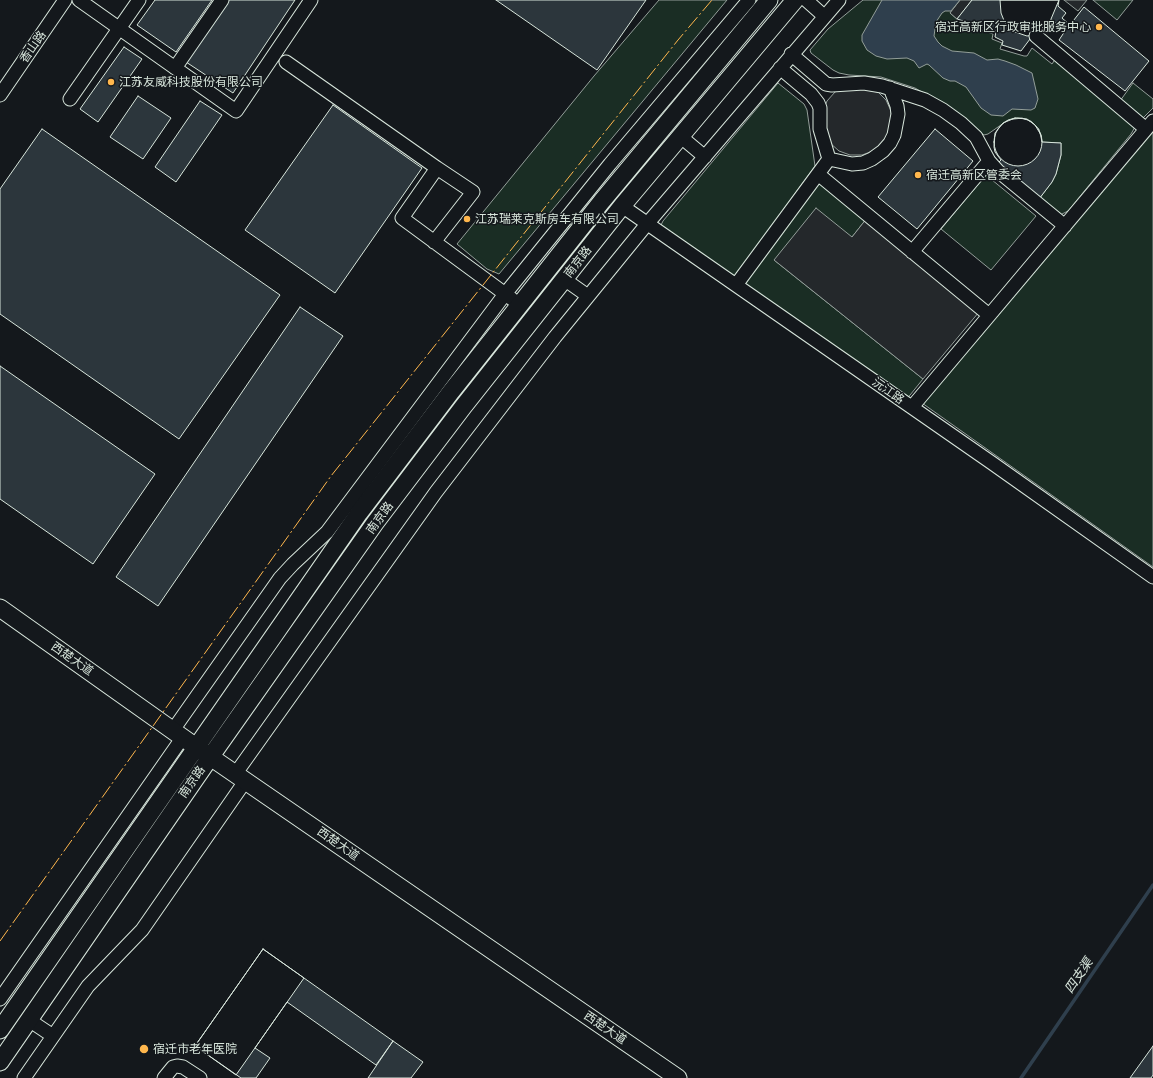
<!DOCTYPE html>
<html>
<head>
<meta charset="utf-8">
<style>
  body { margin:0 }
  canvas { display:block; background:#14181c }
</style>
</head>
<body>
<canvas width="1153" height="1078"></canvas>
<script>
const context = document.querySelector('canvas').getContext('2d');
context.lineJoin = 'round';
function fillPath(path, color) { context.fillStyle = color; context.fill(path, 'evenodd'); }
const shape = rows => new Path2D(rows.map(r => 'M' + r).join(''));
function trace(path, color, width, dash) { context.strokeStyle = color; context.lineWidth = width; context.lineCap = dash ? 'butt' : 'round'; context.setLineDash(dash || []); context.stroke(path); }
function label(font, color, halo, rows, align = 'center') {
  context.font = font + ' Mulish,"Noto Sans SC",sans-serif'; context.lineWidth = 3; context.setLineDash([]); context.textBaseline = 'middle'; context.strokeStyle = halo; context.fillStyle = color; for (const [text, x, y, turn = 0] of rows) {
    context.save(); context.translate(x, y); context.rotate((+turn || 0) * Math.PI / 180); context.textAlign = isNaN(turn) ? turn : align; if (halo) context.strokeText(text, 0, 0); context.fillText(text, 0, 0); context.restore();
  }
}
const green = shape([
  [659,0,727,0,499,274,487,269,457,244,594,76,659,0],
  [863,0,960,0,950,13,957,19,957,21,993,34,992,39,1002,43,1000,49,1024,56,1027,56,1032,48,1052,64,1056,58,1135,127,1131,134,1068,211,1060,215,1039,199,1052,182,1056,174,1061,155,1061,143,1042,142,1039,129,1031,121,1022,118,1008,120,988,134,984,135,941,103,915,88,881,77,849,75,839,73,833,70,811,53,810,50,828,29,863,0],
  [1093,0,1133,0,1117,20,1093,0],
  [778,83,804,104,807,110,815,166,733,279,662,228,661,225,663,221,778,83],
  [1133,83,1153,99,1153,108,1143,118,1139,117,1120,101,1133,83],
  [1153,130,1153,567,922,403,1153,130],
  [986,175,1036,216,991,270,941,229,986,175],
  [820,183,867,218,852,237,774,260,923,379,906,400,742,286,810,191,820,183]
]);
fillPath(green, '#1a2d24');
trace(green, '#939e99', 1);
const parking = shape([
  [960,0,972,0,957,19,950,13,960,0],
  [1064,0,1087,0,1078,11,1064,0],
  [845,86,878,92,886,100,891,111,892,123,889,134,883,144,873,151,862,155,850,155,839,151,830,143,824,134,823,111,827,101,835,92,845,86],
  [816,208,852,237,867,218,979,312,923,379,774,260,816,208]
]);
fillPath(parking, '#24282b');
trace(parking, '#939e99', 1);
const water = shape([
  [882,0,960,0,951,11,945,11,942,13,936,22,934,36,938,42,942,46,952,51,974,53,987,60,998,59,1005,61,1016,65,1032,73,1038,99,1035,108,1031,110,1012,109,1003,116,991,115,981,108,966,87,955,81,950,81,943,78,929,65,927,64,919,68,914,61,907,58,887,59,876,56,867,50,862,41,862,35,882,0]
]);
fillPath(water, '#2f3f4d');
trace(water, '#939e99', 1);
trace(shape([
  [1021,1078,1153,885]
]), '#2f3f4d', 3.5);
const building = shape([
  [155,0,212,0,176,52,137,25,155,0],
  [228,0,295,0,233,93,186,62,228,0],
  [496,0,646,0,597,70,496,0],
  [972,0,1059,0,1058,6,1066,13,1062,18,1070,25,1084,7,1149,61,1125,91,1059,40,1065,31,1051,19,1045,26,1033,35,1021,51,1002,45,1003,41,995,37,996,31,957,19,972,0],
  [1000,0,1059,0,1051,19,1045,26,1033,35,1027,36,1015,32,1005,23,1001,13,1000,0],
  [124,47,142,59,98,122,80,109,124,47],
  [138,96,171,118,143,159,110,137,138,96],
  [200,101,222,115,176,182,155,167,200,101],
  [333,105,422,168,335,293,245,230,333,105],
  '994 142a24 24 0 1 1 48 0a24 24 0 1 1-48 0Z',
  [1015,118,1027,119,1035,125,1041,135,1042,142,1061,143,1061,155,1056,174,1052,182,1039,199,998,163,1001,160,995,152,994,147,995,133,1003,123,1015,118],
  [42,129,280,295,179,439,0,314,0,189,42,129],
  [935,129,973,161,917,229,878,197,935,129],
  [300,307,343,336,158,606,116,577,300,307],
  [0,366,155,474,93,564,0,499,0,366],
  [263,949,393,1041,376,1065,287,1002,255,1048,270,1058,256,1078,241,1078,195,1046,263,949],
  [263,949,304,978,236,1075,195,1046,263,949],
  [393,1041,423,1062,411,1078,368,1078,393,1041],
  [1153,1046,1153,1075,1151,1078,1130,1078,1153,1046]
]);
fillPath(building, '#2c363c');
trace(building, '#d8e6dc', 1);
const minor = shape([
  [79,0,236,111,311,0],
  [806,0,824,16],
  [1036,36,1146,129],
  [791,54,826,84,832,85,864,83,882,86,925,100,943,110,961,123,976,137,989,161,998,171,1065,226],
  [286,62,437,168,402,218,512,299],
  [175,68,222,0],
  [780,68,811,94,818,103,820,108,820,129,829,159],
  [0,95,65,0],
  [70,99,139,0],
  [680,136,705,157],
  [829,159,852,164,863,163,872,159,883,151,890,143,894,135,898,114,897,106,890,88],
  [818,174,989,315],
  [622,206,992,463,1153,577],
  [434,242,473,192,437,168],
  [912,252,989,161],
  [564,279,588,296],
  [736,285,829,159],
  [912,407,1153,121],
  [173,730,280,578,293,564,327,532,505,294,610,164,749,0],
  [236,773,436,492,555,337,647,224,839,0],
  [0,999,183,737],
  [29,1020,53,1036],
  [24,1078,88,986,142,930,246,780],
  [164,1078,173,1067,177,1066,183,1067,200,1078]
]);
const major = shape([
  [0,608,196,747,678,1078],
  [0,1030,359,513,450,393,602,201,769,0],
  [0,1062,211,756,375,523,463,407,622,206,795,0]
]);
trace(minor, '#d8e6dc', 15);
trace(major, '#d8e6dc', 19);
trace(minor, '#14181c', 13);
trace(major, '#14181c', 17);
trace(shape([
  [0,941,331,476,678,40,712,0]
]), '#ffb74d', 1, [14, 3, 2, 3]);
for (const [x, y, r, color] of [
  [1099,27,4,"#ffb74d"],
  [111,82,4,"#ffb74d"],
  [918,175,4,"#ffb74d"],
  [467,219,4,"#ffb74d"],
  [144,1049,5,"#ffb74d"]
]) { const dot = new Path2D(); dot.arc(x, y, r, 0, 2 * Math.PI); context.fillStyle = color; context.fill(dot); trace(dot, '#14181c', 1.5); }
label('12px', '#d8e6dc', '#14181c', [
  ["宿迁高新区行政审批服务中心",1091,27,"right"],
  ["江苏友威科技股份有限公司",119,82],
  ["宿迁高新区管委会",926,175],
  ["江苏瑞莱克斯房车有限公司",475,219],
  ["宿迁市老年医院",153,1049]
], 'left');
label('12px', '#d8e6dc', '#14181c', [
  ["香山路",33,47,-55],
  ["南京路",578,262,-52],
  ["沅江路",888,391,35],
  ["南京路",380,518,-54],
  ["西楚大道",72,659,35],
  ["南京路",192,782,-55],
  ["西楚大道",338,844,35],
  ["西楚大道",605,1028,34]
]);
label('italic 13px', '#d8e6dc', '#14181c', [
  ["四支渠",1079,976,-56]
]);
</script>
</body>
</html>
